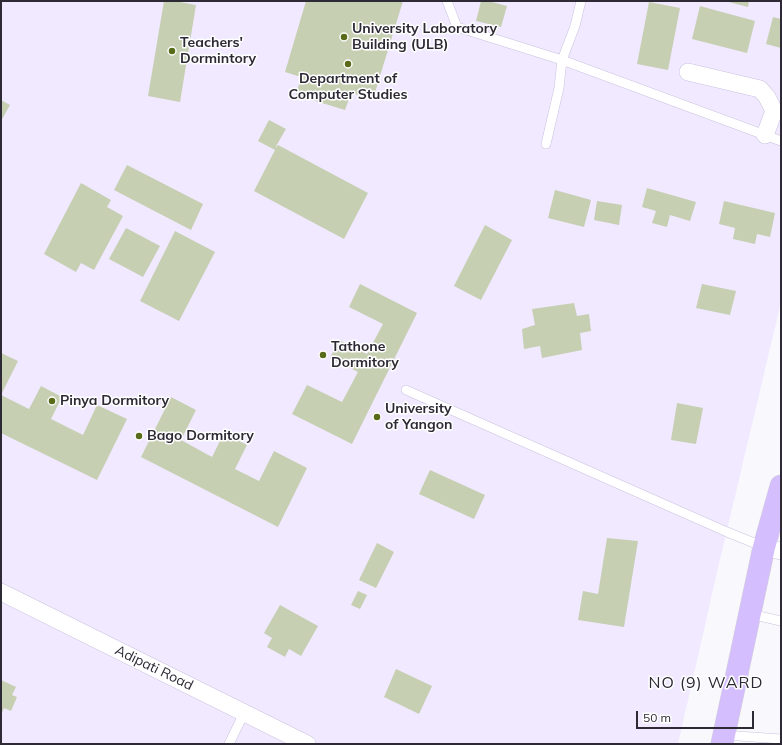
<!DOCTYPE html>
<html>
<head>
<meta charset="utf-8">
<style>
  body { margin:0 }
  #map { position:relative; width:782px; height:745px; overflow:hidden; background:#f9f8fd; font-family:Mulish,sans-serif }
  canvas { display:block }
  .frame { position:absolute; inset:0; border:2px solid #2e2a35; pointer-events:none }
  .scale { position:absolute; left:636px; top:711px; width:118px; height:18px; box-sizing:border-box; border:2px solid #2e2a35; border-top:0; padding-left:5px; font-size:12px; line-height:14px; white-space:nowrap; color:#2e2a35; -webkit-text-stroke:3px #fff; paint-order:stroke }
</style>
</head>
<body>
<div id="map">
<canvas width="782" height="745"></canvas>
<div class="frame"></div>
<div class="scale">50 m</div>
</div>
<script>
const context = document.querySelector('canvas').getContext('2d');
context.lineJoin = 'round';
function fillPath(path, color) { context.fillStyle = color; context.fill(path, 'evenodd'); }
const shape = rows => new Path2D(rows.map(r => 'M' + r).join(''));
function trace(path, color, width, dash) { context.strokeStyle = color; context.lineWidth = width; context.lineCap = dash ? 'butt' : 'round'; context.setLineDash(dash || []); context.stroke(path); }
function label(font, color, halo, rows, align = 'center') {
  context.font = font + ' Mulish,sans-serif'; context.lineWidth = 3; context.setLineDash([]); context.textBaseline = 'middle'; context.strokeStyle = halo; context.fillStyle = color; for (const [text, x, y, turn = 0] of rows) {
    context.save(); context.translate(x, y); context.rotate((+turn || 0) * Math.PI / 180); context.textAlign = isNaN(turn) ? turn : align; if (halo) context.strokeText(text, 0, 0); context.fillText(text, 0, 0); context.restore();
  }
}
fillPath(shape([
  [1,1,781,1,781,302,718,568,678,744,1,744]
]), '#f0e9ff');
fillPath(shape([
  [164,1,174,1,196,5,180,102,148,96],
  [306,1,403,1,373,99,351,93,345,110,296,95,301,77,285,72],
  [481,1,488,1,507,6,501,27,476,21],
  [725,1,749,1,748,7],
  [649,2,680,8,668,70,637,64],
  [700,6,755,21,747,53,692,39],
  [773,17,781,19,781,48,766,44],
  [1,100,10,105,1,121],
  [269,120,286,129,275,148,278,145,368,193,344,239,254,191,275,150,258,141],
  [127,165,203,204,191,230,114,190],
  [81,183,111,200,107,207,123,216,94,270,81,263,76,272,44,254],
  [647,188,696,202,690,221,670,215,667,227,652,223,656,211,642,207],
  [555,190,591,200,584,227,548,218],
  [597,201,622,205,619,225,594,220],
  [724,201,775,213,770,237,757,234,755,244,733,239,735,228,719,224],
  [485,225,512,240,481,300,454,286],
  [126,228,160,246,143,277,109,259],
  [175,231,215,252,179,321,140,301],
  [360,284,417,313,352,444,292,414,307,385,342,402,358,372,330,358,339,340,367,354,383,324,349,307],
  [702,284,736,291,730,315,696,308],
  [574,303,577,316,589,314,591,331,580,333,582,350,542,358,540,346,524,349,522,329,535,325,532,309],
  [1,353,18,361,1,395,29,409,41,386,62,397,51,419,83,435,97,405,127,419,97,480,1,433],
  [171,397,196,410,181,440,212,457,224,433,247,445,235,469,259,481,274,451,307,468,278,527,141,457],
  [677,403,703,408,696,444,671,440],
  [430,470,485,495,474,519,419,494],
  [607,538,638,541,624,627,578,620,583,591,598,594],
  [377,543,394,552,376,588,359,580],
  [358,591,367,595,360,609,351,605],
  [280,605,318,626,301,656,289,649,285,657,267,647,272,638,264,633],
  [396,669,432,686,419,714,384,697],
  [1,680,16,687,12,695,17,697,11,711,4,708,1,715]
]), '#c6cfb2');
const lane = shape([
  [447,1,457,27,562,60,781,141],
  [546,144,559,88,562,60,575,26,581,1],
  [406,390,727,532,764,547],
  [750,614,781,621],
  [724,735,781,739],
  [229,744,244,713]
]);
const street = shape([
  [688,72,760,89,767,97,774,111,765,135],
  [764,547,781,551],
  [1,592,307,744]
]);
const primary = shape([
  [722,744,764,547,781,486]
]);
trace(lane, '#cbc2df', 10);
trace(street, '#cbc2df', 18);
trace(primary, '#d5d4d7', 23);
trace(lane, '#fff', 9);
trace(street, '#fff', 17);
trace(primary, '#d4befd', 22);
for (const [x, y, r, color] of [
  [344,37,4,"#586b18"],
  [172,51,4,"#586b18"],
  [348,64,4,"#586b18"],
  [323,355,4,"#586b18"],
  [52,401,4,"#586b18"],
  [377,417,4,"#586b18"],
  [139,436,4,"#586b18"]
]) { const dot = new Path2D(); dot.arc(x, y, r, 0, 2 * Math.PI); context.fillStyle = color; context.fill(dot); trace(dot, '#fff', 1.5); }
label('bold 14px', '#2e2a35', '#fff', [
  ["University Laboratory",352,29],
  ["Building (ULB)",352,45],
  ["Teachers'",180,43],
  ["Dormintory",180,59],
  ["Department of",348,79,"center"],
  ["Computer Studies",348,95,"center"],
  ["Tathone",331,347],
  ["Dormitory",331,363],
  ["Pinya Dormitory",60,401],
  ["University",385,409],
  ["of Yangon",385,425],
  ["Bago Dormitory",147,436]
], 'left');
label('14px', '#2e2a35', '#fff', [
  ["Adipati Road",154,668,26]
]);
context.letterSpacing = '1px';
label('16px', '#2e2a35', '#fff', [
  ["NO (9) WARD",706,683]
]);
context.letterSpacing = '0px';
</script>
</body>
</html>
